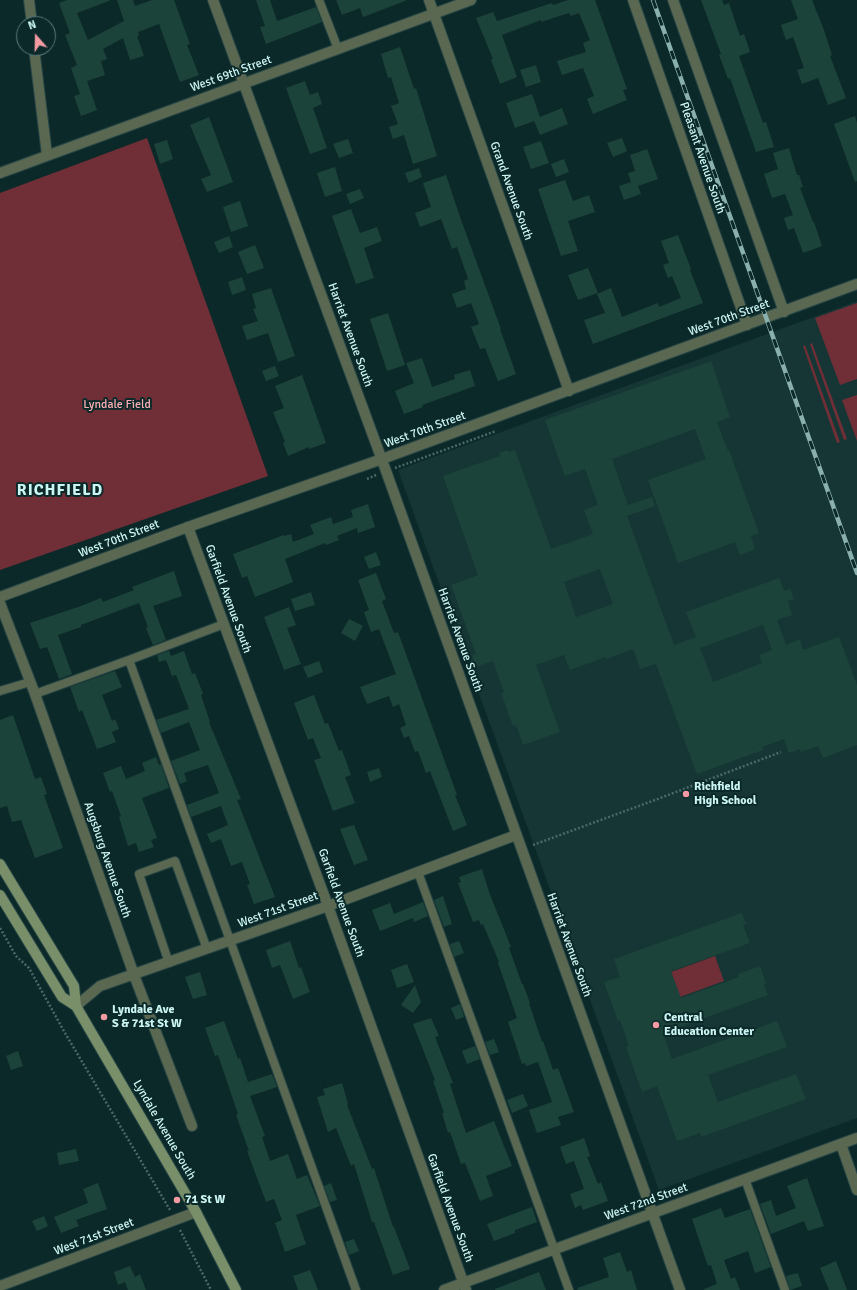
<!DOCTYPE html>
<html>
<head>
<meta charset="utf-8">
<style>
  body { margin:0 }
  #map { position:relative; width:857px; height:1290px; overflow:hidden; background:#0c2929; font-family:Signika,sans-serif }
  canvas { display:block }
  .north { position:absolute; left:16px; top:16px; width:40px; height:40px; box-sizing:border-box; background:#0c2929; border:1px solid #597b7a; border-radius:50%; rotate:340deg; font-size:11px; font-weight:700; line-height:16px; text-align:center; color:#ccf6f4 }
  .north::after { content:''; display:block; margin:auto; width:14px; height:18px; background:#f49aa3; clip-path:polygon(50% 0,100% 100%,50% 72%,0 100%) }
</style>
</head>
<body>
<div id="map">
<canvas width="857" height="1290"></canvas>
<div class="north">N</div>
</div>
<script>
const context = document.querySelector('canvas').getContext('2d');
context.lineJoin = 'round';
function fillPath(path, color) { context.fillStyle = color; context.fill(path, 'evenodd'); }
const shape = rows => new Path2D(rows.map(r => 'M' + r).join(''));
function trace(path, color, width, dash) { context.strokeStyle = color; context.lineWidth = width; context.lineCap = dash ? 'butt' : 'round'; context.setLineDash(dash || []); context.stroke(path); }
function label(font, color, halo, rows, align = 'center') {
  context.font = font + ' Signika,sans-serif'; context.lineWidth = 4; context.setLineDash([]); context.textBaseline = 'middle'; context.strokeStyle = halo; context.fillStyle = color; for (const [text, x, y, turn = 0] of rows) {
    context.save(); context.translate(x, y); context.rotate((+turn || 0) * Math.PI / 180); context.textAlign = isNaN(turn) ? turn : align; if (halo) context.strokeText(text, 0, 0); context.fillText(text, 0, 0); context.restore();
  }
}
fillPath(shape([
  [857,301,857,1118,659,1190,398,470]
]), '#153635');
fillPath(shape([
  [147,138,268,476,0,570,0,193],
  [857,303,857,379,840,385,815,318],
  [812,343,847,439,844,440,810,344],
  [805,345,840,442,837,443,803,346],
  [857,395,857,441,842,400],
  [715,956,724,981,680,997,671,972]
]), '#702e37');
fillPath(shape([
  [67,0,109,0,109,1,77,13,88,40,124,21,117,0,133,0,135,6,152,0,174,0,190,44,187,45,199,75,180,82,159,24,138,32,139,36,137,36,144,56,130,60,123,38,103,49,107,59,101,61,105,75,87,81,97,110,81,116,74,96,80,94,71,68,77,65,65,35,70,33,59,3],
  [256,0,270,0,277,21,316,7,322,22,266,44,260,27,265,26],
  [336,0,405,0,405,1,363,17,360,8,342,15],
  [568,0,595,0,627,89,623,90,627,100,593,114,587,99,594,96,583,68,562,75,557,61,586,52,583,43,590,40,579,13,571,16,569,13,541,22,541,20,502,35,517,77,500,84,491,60,493,59,476,18,493,12,497,21,552,3,553,5],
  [701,0,722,0,724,5,729,3,740,36,744,34,750,52,739,56,763,123,766,122,774,147,756,152,730,78,728,79,719,55,721,54],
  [791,0,812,0,824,30,832,55,830,56,846,98,828,105,818,78,802,84,797,70,804,68,793,37,786,40,781,25,798,19],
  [400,47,414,89,416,88,437,156,413,164,404,135,393,139,389,127,398,124,391,106,399,103,391,77,388,78,381,54],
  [536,65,541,82,526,87,520,70],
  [305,81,310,95,318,92,322,104,313,108,327,148,310,154,286,88],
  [532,94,540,117,562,108,568,124,540,135,534,121,515,128,506,103],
  [855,116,857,123,857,181,855,182,834,124],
  [209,117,233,182,207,192,201,179,211,175,190,125],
  [622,138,627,151,613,157,607,143],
  [348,139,353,153,339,158,333,144],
  [167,140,173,159,160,164,154,144],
  [541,141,549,163,531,169,523,147],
  [789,148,797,175,799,175,803,187,800,188,813,222,814,222,822,246,803,253,794,228,788,230,784,218,793,215,785,194,772,198,764,174,778,169,773,153],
  [647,149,658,179,638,186,641,194,624,200,619,186,631,182,628,173,635,171,630,155],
  [564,159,569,172,556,177,551,164],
  [335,167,342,191,325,197,317,173],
  [419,168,422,177,409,183,405,173],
  [446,175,460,217,501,329,500,329,516,374,498,381,485,348,480,349,471,327,479,324,471,303,457,308,452,294,466,289,464,281,468,279,457,247,452,249,441,219,420,227,415,213,431,207,423,183],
  [565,180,573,201,589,195,595,212,568,221,578,251,561,256,538,189],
  [360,189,364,198,350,204,346,194],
  [240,201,248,226,231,232,223,207],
  [351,209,360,233,377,227,382,241,364,248,374,278,356,284,332,216],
  [678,235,691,269,690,270,703,303,593,344,584,320,605,313,597,294,611,288,622,317,658,303,659,307,681,298,672,276,668,278,663,265,669,263,661,241],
  [229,236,233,247,219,253,214,242],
  [255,245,264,268,247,274,238,252],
  [588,268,598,293,578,300,568,275],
  [242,277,246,290,232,295,228,282],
  [271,288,295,356,278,362,268,333,247,340,242,326,258,321,253,309,256,308,252,294],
  [388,313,405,365,387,371,370,319],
  [422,358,432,387,455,379,454,375,470,370,475,386,422,405,423,407,404,414,395,391,414,383,406,363],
  [711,361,730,417,717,422,728,451,729,450,759,533,751,536,755,549,740,555,735,542,678,563,648,480,706,459,695,429,612,459,628,505,652,497,655,506,627,516,674,645,696,637,686,612,779,578,784,591,790,589,794,599,788,601,792,615,777,620,786,645,800,639,803,650,839,637,857,685,857,745,823,758,818,746,801,752,800,749,789,753,784,739,762,747,763,750,697,774,656,664,640,669,633,649,607,659,606,657,570,670,564,655,536,665,560,732,523,745,516,725,513,726,501,693,504,692,493,661,476,667,472,655,476,654,451,585,478,575,443,476,500,456,499,453,508,450,509,452,515,450,551,549,593,534,584,510,598,505,585,469,565,476,545,420],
  [600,569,613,604,576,617,564,582],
  [763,625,772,650,759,655,762,663,713,682,700,648],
  [275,366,279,376,266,381,262,371],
  [302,375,326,443,309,449,309,447,288,456,283,443,285,442,273,412,284,408,275,386],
  [368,504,375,527,358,533,357,528,337,536,339,540,326,545,325,543,285,559,293,582,255,597,247,576,242,578,233,554,284,535,285,536,291,534,293,542,314,534,310,525,331,517,333,524,353,517,351,510],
  [376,552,381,565,369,569,364,557],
  [174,571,182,596,153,606,166,640,153,645,146,628,148,627,139,603,81,625,81,627,58,635,72,674,59,679,47,647,40,649,30,623,81,606,101,598,103,602,134,590,132,587],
  [376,573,386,599,382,601,394,633,398,632,457,795,455,795,467,825,453,831,430,771,426,773,418,751,415,752,409,736,404,738,400,728,406,725,399,704,393,707,389,696,367,704,360,687,396,674,379,629,371,632,364,612,369,610,358,580],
  [311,592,315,605,295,611,291,599],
  [289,607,296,625,287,628,301,664,284,670,264,617],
  [349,619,363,626,355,641,341,633],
  [169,651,171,656,184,651,192,674,195,673,203,694,201,695,210,722,209,722,241,799,237,800,275,897,254,904,247,885,250,884,242,862,231,866,221,839,211,843,207,834,228,825,221,806,191,817,187,805,219,793,208,765,184,773,187,781,180,784,171,761,200,750,189,722,161,733,156,720,189,709,176,675,172,676,166,660,159,662,157,655],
  [319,661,323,672,308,678,303,667],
  [115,671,122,687,102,695,112,721,115,719,119,729,112,732,116,742,97,749,82,710,79,712,70,687],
  [314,695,325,724,328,723,339,751,342,750,351,775,345,777,355,803,333,811,314,760,321,758,313,738,308,740,294,703],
  [13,715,35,779,41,777,47,794,44,795,63,848,35,858,21,820,12,822,7,806,0,808,0,720],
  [156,757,159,765,161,764,169,788,142,798,157,838,151,840,154,847,139,852,136,843,128,846,119,817,121,816,112,791,110,792,103,773,121,766,126,779,145,771,142,763],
  [379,768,382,777,370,782,367,772],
  [354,825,368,860,354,865,340,829],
  [482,869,489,892,511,947,509,948,522,984,523,984,530,1003,529,1003,542,1042,543,1041,553,1070,558,1068,574,1112,558,1117,561,1125,537,1133,529,1110,552,1102,538,1062,526,1066,525,1063,522,1064,508,1022,517,1018,498,963,499,962,483,924,481,925,479,920,473,922,458,883,461,882,459,877],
  [443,896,452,924,444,927,434,900],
  [423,902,428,916,414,922,413,918,380,931,372,910,390,903,394,914],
  [742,913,746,924,743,925,750,943,671,971,681,998,739,977,738,974,760,966,766,984,764,985,768,995,663,1033,672,1059,777,1021,787,1047,708,1075,718,1102,796,1074,806,1099,701,1137,700,1133,677,1141,657,1086,642,1092,626,1047,629,1046,620,1020,618,1021,604,982,620,977,614,959],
  [290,941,299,968,301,967,310,992,293,999,280,965,272,968,266,950],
  [459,941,464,953,454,957,450,944],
  [407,964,414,982,397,988,391,970],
  [200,972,207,995,193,999,185,977],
  [415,985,421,1002,413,1013,401,1005],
  [460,1004,464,1017,456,1020,451,1008],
  [431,1018,439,1036,435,1037,453,1083,450,1084,466,1133,494,1121,512,1166,486,1176,493,1196,480,1201,465,1163,461,1164,450,1132,448,1133,442,1113,444,1113,433,1081,435,1080,413,1024],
  [224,1021,238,1059,240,1058,248,1082,272,1074,277,1087,250,1096,265,1136,262,1137,270,1161,288,1154,297,1179,307,1175,320,1206,296,1215,306,1244,285,1252,275,1223,282,1220,274,1199,266,1202,247,1151,249,1151,236,1115,238,1114,218,1055,215,1056,205,1028],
  [494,1039,499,1052,490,1055,485,1042],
  [475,1046,480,1059,467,1064,462,1051],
  [18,1051,23,1066,11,1070,6,1056],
  [342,1083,348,1104,347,1105,372,1169,374,1168,393,1227,394,1227,410,1269,393,1275,374,1222,372,1222,354,1164,351,1166,336,1128,328,1132,317,1097,325,1095,323,1089],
  [523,1094,528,1106,512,1113,507,1100],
  [584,1138,590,1156,587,1157,598,1184,601,1182,608,1201,583,1210,581,1205,575,1208,570,1194,584,1189,574,1161,566,1164,560,1147],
  [76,1149,79,1161,59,1165,57,1153],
  [807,1178,824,1226,808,1231,804,1221,771,1234,760,1204,771,1200,776,1216,796,1208,787,1186],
  [98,1183,107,1209,76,1220,79,1226,61,1233,54,1217,88,1203,83,1189],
  [331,1183,337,1200,330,1202,324,1186],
  [532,1207,537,1222,515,1230,515,1233,494,1241,487,1224],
  [721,1208,725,1218,750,1209,771,1267,755,1273,748,1251,724,1260,731,1279,735,1277,740,1290,704,1290,704,1289,717,1284,711,1265,708,1266,692,1219],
  [44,1216,48,1226,37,1231,32,1221],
  [354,1239,359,1251,349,1255,345,1242],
  [620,1252,627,1272,631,1270,637,1290,578,1290,577,1288,609,1277,603,1258],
  [836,1261,847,1290,829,1290,820,1268],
  [130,1266,135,1277,140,1274,146,1290,128,1290,125,1282,118,1285,114,1272],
  [310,1270,318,1290,298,1290,293,1276],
  [539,1272,546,1290,495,1290,495,1289],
  [798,1273,802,1286,790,1290,786,1276]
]), '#1c4339');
const service = shape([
  [319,0,338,49],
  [129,660,356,1290],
  [0,691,30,682],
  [35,694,129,660,224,624],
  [418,872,569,1290],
  [169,963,139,874,175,861,207,949],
  [745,1179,785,1290]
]);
const minor = shape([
  [29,0,32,24],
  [213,0,386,471,680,1290],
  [429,0,569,391],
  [633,0,747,325],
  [673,0,784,312],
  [34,48,47,155],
  [0,173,471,0],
  [188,527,328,906,466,1290],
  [0,603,35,694,134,975,192,1126],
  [76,1006,100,986,328,906,516,835],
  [841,1144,857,1190],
  [0,1286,196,1212],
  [444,1290,857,1138]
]);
const tertiary = shape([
  [0,597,188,527,382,459,857,284]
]);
const secondary = shape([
  [0,864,74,986,76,1006,196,1212,236,1290],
  [0,895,62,997,76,1006]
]);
trace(service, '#274645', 10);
trace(minor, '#274645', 12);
trace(tertiary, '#274645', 12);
trace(secondary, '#274645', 12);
trace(shape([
  [395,468,496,431],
  [367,479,376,475],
  [533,845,655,800,781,752],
  [0,928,16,956,29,968,65,1033,170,1210],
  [180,1230,211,1290]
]), '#486968', 2.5, [2, 2]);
trace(service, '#5a6852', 8);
trace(minor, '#5a6852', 10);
trace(tertiary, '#5a6852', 10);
trace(secondary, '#798f6a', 10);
const rail = shape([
  [653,0,857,573]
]);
trace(rail, '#8ab0ae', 4.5);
trace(rail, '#0c2929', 3, [9]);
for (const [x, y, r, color] of [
  [686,794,4,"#f49aa3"],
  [104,1017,4,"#f49aa3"],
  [656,1025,4,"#f49aa3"],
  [177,1200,4,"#f49aa3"]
]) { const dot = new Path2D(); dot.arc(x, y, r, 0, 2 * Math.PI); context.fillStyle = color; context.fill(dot); trace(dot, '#0c2929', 1.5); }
label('12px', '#ccf6f4', '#0c2929', [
  ["West 69th Street",231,74,-20],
  ["Pleasant Avenue South",702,158,71],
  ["Grand Avenue South",511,191,70],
  ["West 70th Street",729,318,-20],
  ["Harriet Avenue South",350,335,70],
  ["West 70th Street",425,430,-20],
  ["West 70th Street",119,539,-21],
  ["Garfield Avenue South",228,599,70],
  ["Harriet Avenue South",460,640,70],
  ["Augsburg Avenue South",107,860,71],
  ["Garfield Avenue South",341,903,70],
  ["West 71st Street",278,910,-20],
  ["Harriet Avenue South",569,945,70],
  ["Lyndale Avenue South",164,1130,60],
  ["West 72nd Street",646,1202,-20],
  ["Garfield Avenue South",450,1208,70],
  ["West 71st Street",94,1237,-21]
]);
label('12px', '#fcaeb5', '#0c2929', [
  ["Lyndale Field",117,405]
]);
label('bold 12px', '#ccf6f4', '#0c2929', [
  ["Richfield",694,787],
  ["High School",694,801],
  ["Lyndale Ave",112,1010],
  ["S & 71st St W",112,1024],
  ["Central",664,1018],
  ["Education Center",664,1032],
  ["71 St W",185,1200]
], 'left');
context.letterSpacing = '1px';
label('bold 16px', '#ccf6f4', '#0c2929', [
  ["RICHFIELD",60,491]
]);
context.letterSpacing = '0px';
</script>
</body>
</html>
